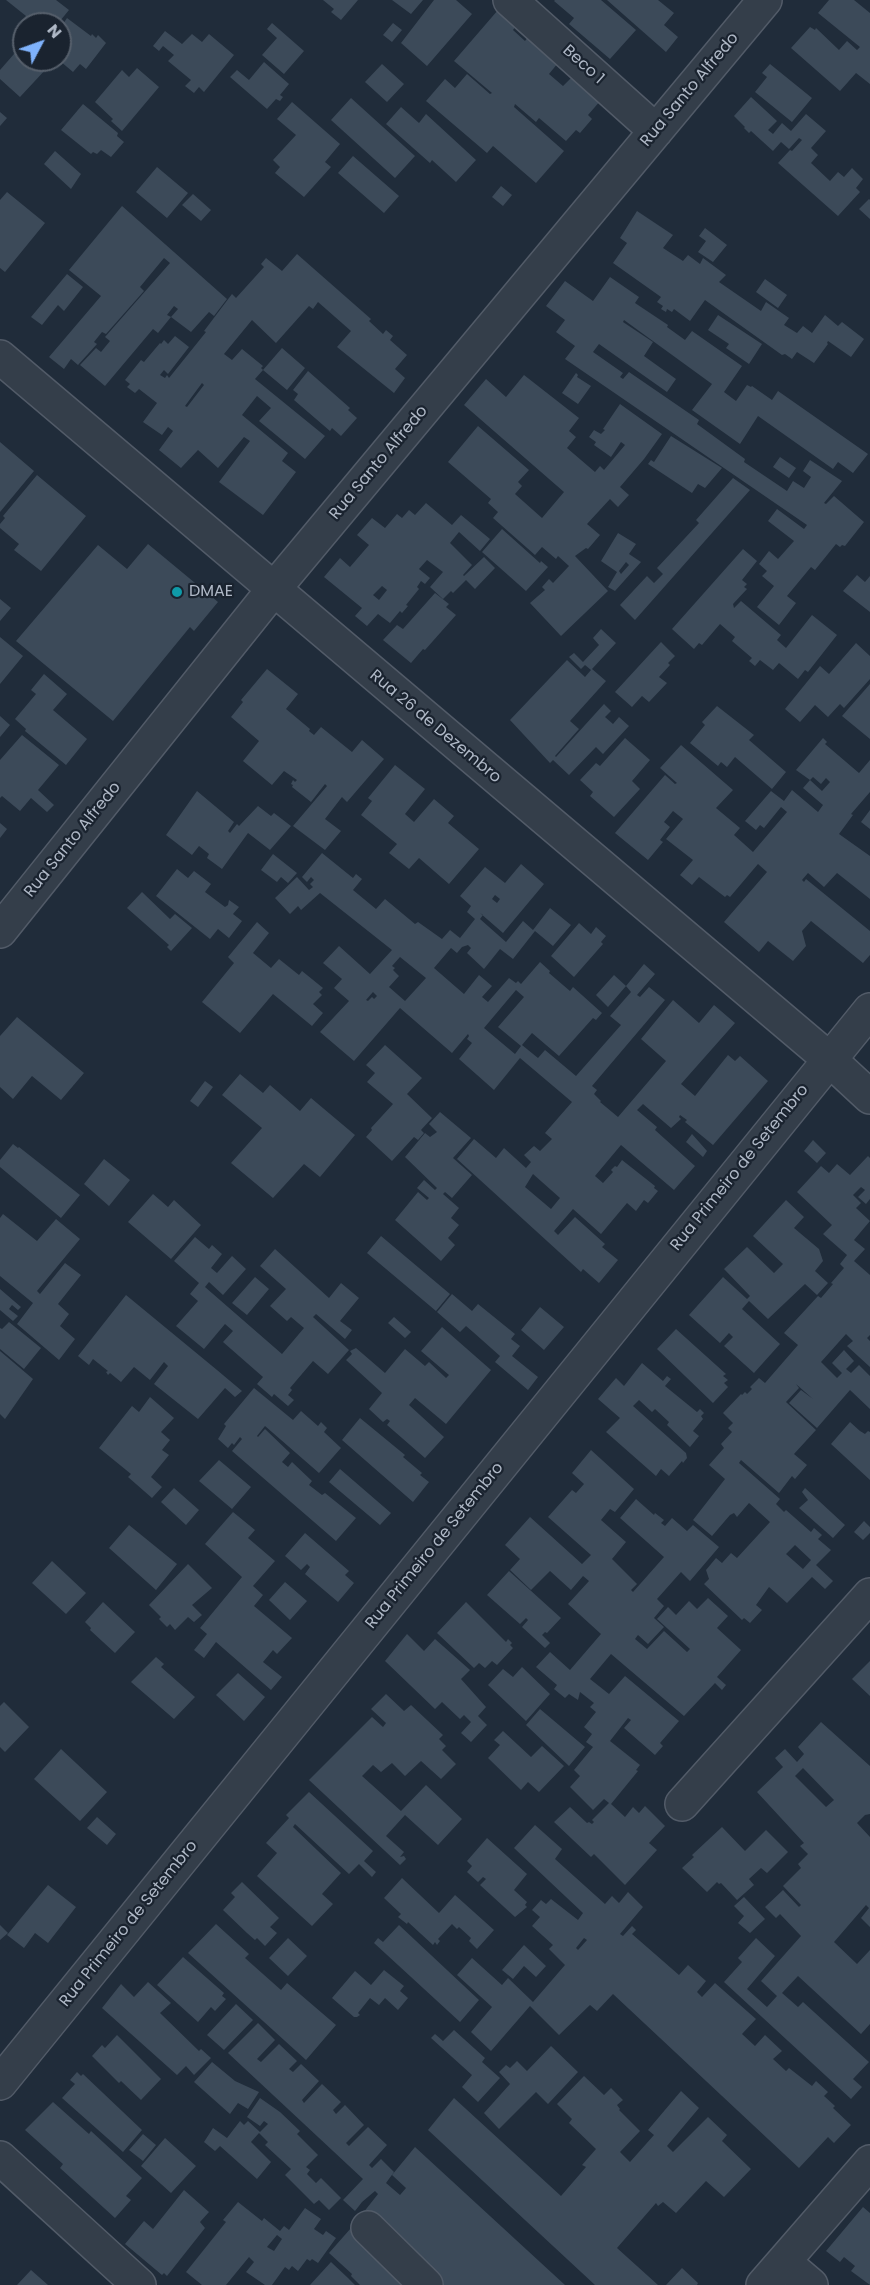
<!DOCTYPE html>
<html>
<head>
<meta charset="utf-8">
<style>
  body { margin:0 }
  #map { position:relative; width:870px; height:2285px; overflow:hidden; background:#202c3a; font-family:Poppins,sans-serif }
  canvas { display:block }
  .north { position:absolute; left:12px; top:12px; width:60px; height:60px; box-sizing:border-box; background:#1a232f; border:2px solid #565f6b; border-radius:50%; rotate:49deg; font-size:16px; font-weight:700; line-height:24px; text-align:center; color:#afb8c6 }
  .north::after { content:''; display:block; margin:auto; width:21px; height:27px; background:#7fb2fb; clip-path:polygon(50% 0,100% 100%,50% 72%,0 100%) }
</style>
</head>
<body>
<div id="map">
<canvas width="870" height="2285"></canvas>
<div class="north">N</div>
</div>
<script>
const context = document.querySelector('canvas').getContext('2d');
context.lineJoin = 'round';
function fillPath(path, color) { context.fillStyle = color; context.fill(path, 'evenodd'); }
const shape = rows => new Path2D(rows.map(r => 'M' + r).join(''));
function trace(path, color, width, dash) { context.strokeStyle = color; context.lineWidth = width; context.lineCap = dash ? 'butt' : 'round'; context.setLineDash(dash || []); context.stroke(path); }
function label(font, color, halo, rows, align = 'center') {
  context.font = font + ' Poppins,sans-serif'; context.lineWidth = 4.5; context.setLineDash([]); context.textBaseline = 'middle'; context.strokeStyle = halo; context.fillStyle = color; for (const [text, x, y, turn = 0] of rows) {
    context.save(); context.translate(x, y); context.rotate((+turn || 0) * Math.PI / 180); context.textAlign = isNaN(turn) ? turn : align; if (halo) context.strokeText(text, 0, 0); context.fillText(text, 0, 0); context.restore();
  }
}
fillPath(shape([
  [6,0,56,0,69,10,60,21,63,24,67,18,91,36,92,34,96,38,98,35,106,43,86,69,80,64,73,72,60,61,60,24,24,24,24,40,15,33,26,16],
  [323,0,358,0,341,20,331,12,334,9],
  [392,0,423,0,411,14],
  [434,0,456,0,472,14,427,66,401,43],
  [555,0,601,0,636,30,610,59,569,24,574,18,554,1],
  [607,0,658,0,674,13,664,25,678,37,666,52],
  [829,0,854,0,870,13,870,84,856,73,840,91,791,48,810,27,815,30,816,28,839,50,847,41,857,50,860,47,818,13],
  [498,10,516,26,513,30,525,41,528,37,558,63,549,74,563,86,573,76,601,100,588,115,592,119,580,133,576,130,566,141,539,118,536,122,515,104,514,107,564,151,536,183,493,146,487,153,426,101,445,79,455,88,467,74,490,94,492,93,454,61],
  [272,23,304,51,284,74,262,55,277,38,267,29],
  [393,23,402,30,392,42,383,35],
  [165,31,182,44,192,34,202,42,209,34,234,55,204,92,199,87,194,93,185,86,191,80,168,61,174,55,163,46,159,51,153,46],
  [21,46,24,49,24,60,38,60,47,68,20,97,0,79,0,70],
  [264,62,289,84,280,95,283,97,280,101,276,99,267,109,230,77,237,70,249,80],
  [382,64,404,84,387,102,365,82],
  [770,64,812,98,792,122,755,92,767,77,762,73],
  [137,68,159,87,122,131,111,121,113,119,95,102,122,70,129,77],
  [751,97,777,121,768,130,773,134,782,123,791,131,806,114,826,131,811,148,818,155,811,163,830,181,838,172,844,177,852,168,863,179,856,188,860,192,838,216,778,163,790,150,792,151,802,140,799,138,789,149,781,142,773,151,751,131,749,133,744,128,745,127,734,116],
  [351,98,415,156,395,178,331,120],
  [292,102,340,144,325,162,331,167,304,197,275,173,280,167,273,160,296,135,277,119],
  [83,104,118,133,117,136,124,142,111,157,101,150,97,154,93,152,91,154,61,130],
  [401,107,419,123,426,114,476,160,456,182,432,160,430,163,386,124],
  [0,112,7,118,0,126],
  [55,151,81,174,71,189,44,164],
  [353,156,399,196,384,213,338,173],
  [157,167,188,193,167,218,136,192],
  [501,186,512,195,503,206,492,197],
  [7,192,45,223,5,272,0,268,0,200],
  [193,194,211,210,201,221,182,205],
  [869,199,870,200,870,219,859,209],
  [122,206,227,299,214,316,209,312,191,332,171,317,158,333,153,329,105,386,80,365,96,348,101,352,110,341,105,337,170,263,164,258,140,287,144,291,106,334,102,332,94,342,97,344,78,365,71,359,64,369,49,357,101,296,69,270],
  [174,306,178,309,171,317,167,315],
  [637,211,673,235,663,248,683,261,688,255,700,264,703,258,726,275,719,282,761,311,766,302,789,318,784,325,797,333,803,326,812,333,825,315,838,326,842,322,864,339,851,357,828,341,827,343,828,344,814,363,797,352,792,359,785,354,782,355,705,300,690,321,674,309,672,312,667,309,666,312,661,309,663,306,657,302,661,297,613,263,627,243,620,238],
  [705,228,727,245,713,262,698,252,706,241,699,236],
  [297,254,371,319,369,321,383,334,386,330,393,336,390,340,407,355,395,369,405,378,394,393,337,347,351,331,318,302,313,309,309,306,276,343,252,320,224,354,232,360,242,349,263,366,261,368,263,370,255,379,325,436,305,459,259,421,271,408,257,396,242,415,288,453,282,461,296,472,263,515,219,482,250,441,244,437,218,468,198,450,181,468,159,450,173,431,168,427,162,435,143,422,157,403,139,389,135,393,127,387,130,384,125,380,141,360,144,362,160,343,161,344,164,340,168,344,175,336,189,347,168,374,164,370,160,375,165,378,167,375,169,378,206,332,204,331,232,294,236,298,264,267,261,264,266,258,282,271],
  [202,383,204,385,187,407,185,406],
  [67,274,83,287,64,311,58,305,42,325,31,317],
  [610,277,639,297,635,303,668,325,667,327,685,340,692,331,742,366,724,392,736,401,747,385,751,387,752,386,772,400,778,391,868,454,853,473,838,462,833,469,758,416,740,444,692,410,712,384,624,320,623,322,653,342,644,356,676,379,667,392,599,344,593,352,623,373,620,377,623,379,629,372,699,420,697,424,745,459,744,462,787,491,793,481,804,488,811,477,803,471,810,460,842,481,824,503,826,504,834,496,864,522,845,546,842,545,840,547,836,544,815,570,811,567,787,596,796,603,779,625,757,607,774,586,762,576,767,571,759,564,769,551,778,559,794,541,768,521,777,509,804,529,807,525,565,359,575,346,556,332,565,320,546,306,565,281,593,301],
  [765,279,787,295,778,308,756,292],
  [718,315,762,344,749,364,726,348,729,344,708,330],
  [282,348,305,368,287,390,263,370],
  [308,371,350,408,348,410,357,418,341,436,332,428,330,431,294,400,298,394,293,390],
  [576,373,578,375,577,377,591,386,578,404,562,393],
  [524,375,579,418,569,431,576,437,567,448,595,472,600,466,604,470,625,445,621,442,611,457,594,445,596,442,589,437,594,430,601,434,605,430,603,429,620,404,662,434,644,459,620,487,629,495,618,507,610,499,587,524,600,535,588,549,586,548,575,556,608,591,561,636,530,603,545,590,542,587,549,579,553,583,569,566,558,556,556,559,542,547,535,555,493,518,498,512,488,503,491,499,448,462,478,426,529,470,518,482,522,486,515,494,542,518,564,492,464,405,486,379,506,397],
  [671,436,722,468,705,488,698,484,692,493,648,464,651,460,654,462],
  [0,442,34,471,0,512],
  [780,457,796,468,789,478,773,467],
  [37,475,86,516,41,571,14,550,19,544,0,528,0,524,5,518,3,516],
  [733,478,750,490,635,620,620,605,647,576,654,583,663,574,657,568,699,523,696,520],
  [426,503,452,525,461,515,490,539,480,551,459,532,450,543,472,565,463,575,464,576,484,557,495,568,475,589,466,580,453,593,451,591,443,599,430,587,443,572,427,560,419,569,430,578,425,584,421,581,417,587,419,589,406,605,408,606,402,613,400,611,390,623,378,614,367,626,355,616,362,608,324,577,340,558,350,567,369,545,357,535,372,518,385,528,397,514,402,518,409,510,415,515],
  [382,586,387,590,379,600,373,595],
  [502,529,540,563,541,561,548,567,526,591,482,552],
  [618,533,636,544,629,554,641,562,615,591,608,587,617,572,601,561],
  [626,562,629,565,621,574,619,571],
  [148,544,218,602,194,631,190,627,113,721,16,641,98,545,127,569],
  [743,549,757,561,742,580,747,584,744,587,747,589,733,604,734,608,741,601,781,635,777,640,786,648,812,615,837,635,808,672,805,670,798,679,779,663,773,670,760,660,755,666,749,661,752,658,732,641,735,637,720,624,702,645,699,643,694,649,672,629],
  [857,575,865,582,870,576,870,612,843,591],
  [435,593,449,604,446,607,456,615,425,650,423,649,411,663,383,640,397,625,403,629],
  [0,599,11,608,0,621],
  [601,629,616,643,592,669,606,681,570,721,579,729,555,756,556,757,604,704,611,711,605,717,613,724,619,717,629,726,603,754,596,747,569,775,553,760,550,763,510,720,567,660,585,677,591,670,585,665,581,669,569,657,574,653,583,662,599,645,593,638],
  [0,637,23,656,0,684],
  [661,642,675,656,668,663,670,665,659,677,667,683,649,702,642,696,632,707,615,692],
  [856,643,870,656,870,679,844,708,840,704,828,717,815,705,800,722,785,709,820,666,829,674],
  [267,669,298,694,286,709,310,729,309,731,314,735,321,727,352,752,362,740,384,759,347,802,342,797,325,819,341,831,325,850,293,826,327,786,325,784,311,802,292,787,293,785,291,784,293,780,295,782,297,780,284,771,272,785,243,761,259,741,231,717,243,702,241,700],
  [44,674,67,694,53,710,87,739,66,765,25,731,26,729,15,719,36,694,31,690],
  [870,684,870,739,842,716],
  [717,706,754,735,749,740,786,772,772,789,735,757,727,767,721,762,718,766,690,743,705,725,702,722],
  [0,716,10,725,0,737],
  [22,735,59,765,38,790,54,805,47,812,31,798,20,811,2,796,0,798,0,760],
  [625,738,650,760,632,781,640,789,614,817,590,796,593,792,580,780,596,763,600,766],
  [823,738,827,742,825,744,859,773,870,760,870,792,851,814,853,815,839,834,870,856,870,899,837,873,824,887,808,873,802,880,804,882,806,879,870,931,870,955,863,963,811,921,802,931,806,946,793,961,768,941,759,952,724,922,767,872,758,864,730,897,727,895,725,897,699,877,692,885,680,875,693,860,666,839,683,819,673,811,664,822,670,827,660,840,663,842,648,860,615,833,665,775,675,784,677,783,660,768,681,745,733,790,716,808,740,828,734,835,753,852,787,812,781,807,764,828,760,825,756,830,745,821,771,791,784,801,792,790,818,812,823,805,803,788,810,780,822,791,830,782,826,778,821,784,813,777,810,780,796,770],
  [395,765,425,789,405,814,414,822,434,799,454,816,448,823,479,849,449,884,419,858,409,869,389,853,397,844,361,815,372,801,368,798],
  [197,791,234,822,228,831,230,833,237,824,239,826,258,806,271,816,274,813,291,826,270,850,248,833,222,869,207,858,209,854,199,846,192,855,166,835],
  [870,810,870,829,861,822],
  [0,823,7,829,0,838],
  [322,853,353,878,356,874,362,879,353,890,376,909,385,899,415,924,418,922,442,939,450,930,460,938,475,919,467,912,471,906,460,896,485,867,505,883,521,864,544,884,503,933,480,913,483,915,480,919,506,942,523,921,533,930,550,908,571,925,553,946,535,931,513,959,500,949,484,969,467,953,471,948,468,945,462,947,457,953,451,948,434,968,464,994,479,975,492,986,482,997,488,1002,509,978,516,983,518,981,521,984,540,962,550,971,549,973,570,991,573,987,602,1013,596,1020,593,1018,559,1056,532,1033,522,1045,538,1058,545,1050,576,1076,621,1025,610,1016,631,992,626,986,644,964,655,974,637,995,640,997,649,987,665,1000,592,1086,597,1090,594,1094,601,1101,600,1102,618,1117,666,1061,641,1039,673,1000,699,1023,714,1005,735,1023,681,1084,695,1096,728,1055,735,1061,740,1056,768,1081,713,1145,685,1122,687,1120,680,1115,679,1117,681,1119,671,1128,643,1104,637,1110,657,1127,655,1130,695,1166,674,1190,621,1145,595,1176,603,1183,613,1172,611,1170,615,1166,617,1167,622,1160,655,1186,654,1188,658,1191,648,1203,644,1200,636,1211,627,1203,601,1234,573,1209,554,1231,558,1235,575,1217,605,1244,602,1247,618,1260,599,1283,583,1269,581,1272,457,1159,474,1139,496,1158,504,1148,526,1168,531,1162,524,1155,534,1146,540,1151,552,1139,545,1133,572,1102,520,1058,494,1090,459,1059,472,1043,467,1039,469,1036,468,1034,452,1053,400,1008,354,1061,320,1032,349,1001,334,988,342,979,323,963,339,946,370,974,392,950,320,893,301,910,298,906,290,914,275,898,297,877,309,890,313,887,310,884,314,880,311,877,307,882,302,877],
  [495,895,500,899,497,903,492,899],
  [400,957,426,978,405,1001,389,987,399,976,393,970,395,968,392,966],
  [516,990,524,997,498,1027,521,1046,515,1054,484,1028],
  [373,992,377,996,374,999,372,997,368,1001,366,1000],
  [533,1174,560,1198,551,1209,525,1187],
  [273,854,297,873,288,883,281,877,277,882,261,870],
  [177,869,188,878,194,871,211,884,205,892,225,907,228,905,229,900,239,907,233,914,242,921,229,938,218,929,210,939,156,896],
  [142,892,170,919,175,914,192,928,171,951,167,947,169,945,127,908],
  [257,922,269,933,253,953,271,968,279,959,299,975,302,971,323,988,319,992,322,995,313,1004,323,1013,312,1026,273,994,240,1033,202,1002,234,963,228,957],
  [579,923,591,934,596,927,606,936,601,942,603,944,574,977,551,956],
  [614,975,626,986,608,1007,596,995],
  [17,1017,84,1073,61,1100,32,1076,13,1099,0,1087,0,1036],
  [385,1045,422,1078,407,1094,432,1118,421,1130,424,1133,418,1140,414,1137,392,1161,366,1137,372,1130,371,1128,393,1104,367,1082,375,1073,366,1065],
  [240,1074,263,1093,270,1085,300,1111,311,1098,355,1135,320,1177,304,1164,273,1198,231,1163,262,1128,222,1095],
  [205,1081,213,1087,198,1107,190,1101],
  [440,1112,471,1138,453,1158,472,1175,452,1198,445,1192,443,1194,459,1208,451,1218,459,1225,448,1238,455,1245,441,1261,395,1220,418,1192,427,1200,429,1198,417,1188,424,1180,435,1190,437,1188,405,1157,425,1133,430,1137,437,1132,429,1124],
  [692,1134,707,1151,703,1157,686,1142],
  [813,1140,826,1153,817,1163,804,1151],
  [13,1144,18,1148,19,1147,80,1195,61,1218,0,1167,0,1160],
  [868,1156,870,1158,870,1199,866,1204,858,1197,865,1190,861,1187,853,1195,861,1203,856,1208,870,1221,854,1240,865,1249,854,1261,870,1275,870,1335,867,1338,870,1341,870,1367,847,1346,853,1341,846,1334,821,1362,837,1378,842,1373,832,1363,844,1350,854,1361,846,1369,851,1373,859,1365,870,1376,870,1409,850,1390,817,1428,789,1403,801,1390,813,1399,796,1384,799,1388,786,1402,816,1430,794,1454,807,1465,795,1479,792,1476,779,1493,741,1460,739,1463,780,1499,776,1504,784,1512,786,1510,811,1532,814,1528,822,1535,818,1539,831,1550,816,1565,833,1581,825,1589,812,1577,787,1603,769,1587,756,1605,762,1610,750,1623,744,1618,742,1620,704,1584,709,1579,706,1570,716,1558,722,1563,731,1553,737,1558,770,1522,749,1503,737,1517,734,1513,730,1515,712,1536,693,1520,725,1479,709,1465,724,1448,721,1444,732,1432,728,1428,733,1423,723,1413,741,1394,742,1395,745,1392,747,1394,752,1389,750,1387,759,1378,765,1383,798,1345,784,1333,818,1296,821,1298,833,1284,831,1283,844,1268,840,1264,847,1255,823,1234,832,1225,797,1192,821,1166,829,1173,837,1164,850,1175],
  [795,1545,811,1560,803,1569,786,1554],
  [104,1159,130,1180,109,1206,84,1184],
  [153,1194,168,1207,174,1200,201,1225,171,1259,128,1222],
  [786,1200,804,1217,794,1228,819,1249,823,1261,815,1271,828,1283,817,1295,805,1284,768,1319,749,1301,742,1309,780,1344,754,1373,724,1346,733,1337,729,1333,720,1343,689,1315,723,1277,747,1299,750,1296,724,1269,747,1247,774,1273,783,1264,753,1236],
  [3,1214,37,1241,56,1219,80,1239,37,1291,40,1294,65,1263,81,1275,58,1304,69,1314,60,1326,75,1339,59,1360,17,1324,33,1303,0,1276,0,1218],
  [381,1236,450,1294,436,1311,367,1253],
  [195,1237,209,1249,212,1245,222,1254,211,1268,217,1273,232,1256,246,1269,223,1295,209,1282,205,1287,282,1354,304,1328,291,1317,287,1321,270,1306,286,1289,260,1266,275,1249,329,1298,341,1283,359,1298,340,1321,352,1330,345,1339,316,1314,313,1317,349,1350,328,1374,313,1361,290,1388,292,1390,288,1395,294,1400,288,1406,274,1394,272,1397,257,1384,263,1377,223,1342,233,1331,225,1324,204,1349,176,1326,198,1301,190,1294,199,1283,174,1261],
  [255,1277,269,1289,247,1315,232,1303],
  [0,1289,21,1307,18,1310,12,1305,9,1309,18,1316,13,1321,0,1310],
  [452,1294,472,1311,478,1304,515,1334,511,1339,520,1346,512,1356,538,1377,528,1390,495,1362,500,1356,473,1332,466,1326,460,1332,437,1312],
  [126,1295,217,1370,242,1391,235,1397,225,1388,198,1419,154,1384,168,1366,164,1362,150,1380,134,1367,121,1382,110,1373,108,1375,106,1372,108,1371,93,1359,89,1365,78,1356],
  [540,1307,564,1327,544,1350,521,1330],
  [394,1317,411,1332,405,1338,388,1323],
  [9,1322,41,1348,24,1369,0,1349,0,1328,2,1329],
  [442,1327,491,1370,446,1424,415,1398,409,1405,444,1437,425,1458,387,1425,390,1421,387,1419,383,1422,369,1409,382,1393,346,1360,352,1354,350,1351,356,1348,385,1373,405,1349,425,1366,429,1362,446,1378,449,1375,421,1351],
  [676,1329,726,1374,723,1376,728,1380,724,1383,728,1387,713,1403,657,1349],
  [0,1351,33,1379,5,1419,0,1414],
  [642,1363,663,1381,667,1376,671,1379,665,1386,697,1412,700,1409,704,1413,701,1416,703,1419,693,1431,699,1436,690,1447,667,1425,669,1422,655,1409,652,1412,639,1400,633,1406,686,1453,687,1458,683,1463,682,1461,669,1476,661,1469,656,1476,606,1432,620,1418,598,1399,616,1378,624,1386],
  [254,1388,293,1420,301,1411,318,1426,321,1422,327,1428,324,1432,341,1448,319,1473,265,1426,257,1436,258,1437,265,1429,290,1453,282,1462,288,1467,292,1462,312,1481,309,1485,322,1495,325,1493,356,1518,336,1541,232,1451,242,1439,240,1437,234,1445,232,1443,228,1448,218,1439,226,1426,224,1424],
  [150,1397,174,1418,161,1432,170,1440,162,1450,169,1455,151,1477,162,1487,152,1498,128,1477,131,1474,99,1448,132,1406,139,1412],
  [360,1418,405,1455,403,1457,422,1473,420,1475,429,1482,413,1502,342,1440],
  [850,1422,860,1431,865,1434,868,1431,870,1432,870,1480,831,1444],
  [591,1450,634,1489,615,1512,610,1509,601,1520,626,1542,612,1559,637,1584,631,1590,633,1592,664,1557,620,1518,636,1499,654,1515,655,1513,664,1520,661,1523,665,1526,672,1518,687,1531,693,1525,719,1547,690,1581,681,1572,657,1599,664,1606,654,1618,664,1627,648,1644,638,1635,635,1639,647,1649,664,1631,687,1652,690,1649,657,1619,668,1607,676,1615,689,1601,697,1609,708,1598,728,1616,717,1628,741,1650,717,1677,726,1685,722,1690,715,1683,684,1716,611,1654,590,1679,609,1694,625,1676,679,1721,660,1743,663,1746,655,1755,624,1728,631,1720,628,1718,610,1741,640,1765,636,1770,638,1771,611,1804,625,1817,633,1807,639,1813,645,1806,665,1826,649,1843,657,1850,625,1885,594,1854,591,1857,554,1822,570,1807,587,1823,589,1822,592,1824,594,1822,592,1820,609,1803,604,1799,593,1810,570,1787,580,1776,574,1770,593,1747,586,1742,592,1734,584,1727,596,1712,590,1707,594,1703,580,1692,578,1700,569,1694,565,1698,554,1689,557,1685,536,1667,550,1652,570,1670,601,1634,568,1604,589,1581,583,1576,571,1590,550,1571,531,1590,510,1570,520,1559,505,1545,530,1517,582,1564,591,1555,548,1517,572,1490,576,1493,584,1484,572,1473],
  [219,1460,251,1487,232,1509,199,1481],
  [340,1469,391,1513,380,1525,329,1482],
  [174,1488,199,1510,186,1525,161,1502],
  [805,1488,845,1525,833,1538,799,1508,808,1500,802,1492],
  [233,1512,255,1530,248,1538,275,1561,253,1586,263,1595,254,1606,292,1638,277,1654,273,1650,263,1662,282,1677,271,1690,216,1642,204,1658,194,1650,207,1634,200,1628,242,1577,205,1544],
  [864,1521,870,1527,870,1533,863,1540,854,1532],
  [129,1525,177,1564,156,1590,109,1548],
  [305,1533,349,1571,345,1575,354,1583,338,1602,305,1574,310,1567,307,1564,301,1570,285,1556],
  [52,1561,86,1593,66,1614,32,1583],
  [188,1564,212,1588,192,1605,202,1615,194,1622,188,1617,175,1630,170,1624,167,1627,159,1619,161,1617,149,1605],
  [509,1571,561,1618,547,1633,545,1632,542,1635,550,1643,545,1648,522,1627,528,1620,526,1618,520,1624,487,1595],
  [285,1582,307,1601,290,1620,269,1600],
  [103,1602,135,1632,115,1653,90,1630,91,1628,85,1622],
  [466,1602,506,1642,508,1639,512,1643,510,1645,513,1648,497,1665,492,1661,485,1668,479,1663,474,1668,437,1633],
  [407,1634,424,1651,435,1639,470,1670,461,1679,486,1707,478,1716,487,1725,471,1742,461,1733,471,1722,464,1715,460,1719,442,1702,435,1709,385,1661],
  [156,1657,164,1664,161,1667,195,1697,174,1719,131,1682],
  [870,1661,870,1696,852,1679],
  [522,1667,550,1694,526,1721,488,1685,503,1669,513,1677],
  [238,1673,265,1697,244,1721,216,1695],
  [386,1694,404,1711,411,1705,443,1735,439,1739,446,1746,442,1750,456,1764,441,1779,421,1761,405,1776,392,1763,381,1772,373,1765,362,1776,401,1811,426,1785,462,1819,438,1845,405,1815,386,1836,404,1852,400,1857,404,1856,406,1859,400,1865,309,1780,372,1717,383,1727,386,1723,371,1709],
  [4,1702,29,1727,5,1752,0,1747,0,1706],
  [540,1709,585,1747,569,1766,526,1725],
  [821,1722,870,1766,870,1814,865,1815,857,1823,870,1837,870,1927,861,1918,869,1908,866,1905,834,1942,857,1964,870,1950,870,2024,861,2034,798,1976,782,1993,798,2007,803,2002,869,2062,853,2079,862,2087,851,2099,724,1982,742,1962,738,1958,756,1938,775,1956,747,1989,767,2007,777,1996,761,1981,801,1936,780,1914,776,1918,765,1907,783,1890,799,1907,801,1905,783,1886,801,1868,798,1864,808,1854,800,1846,804,1843,757,1792,783,1767,775,1758,785,1749,797,1762,804,1754,798,1747],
  [803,1768,834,1800,826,1807,795,1776],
  [503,1731,531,1757,542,1746,564,1766,539,1792,528,1782,521,1790,488,1758,500,1745,494,1740],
  [61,1749,107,1792,80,1821,34,1779],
  [309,1792,373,1851,364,1861,376,1872,372,1877,359,1864,349,1874,295,1824,293,1827,341,1873,322,1894,333,1904,312,1926,257,1876,277,1853,266,1843,289,1818,286,1815],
  [97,1817,116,1834,107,1845,87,1828],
  [535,1825,562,1849,555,1859,605,1904,612,1896,619,1903,628,1892,643,1907,620,1934,623,1936,632,1926,636,1930,632,1934,679,1975,688,1965,706,1981,697,1992,702,1997,715,1983,756,2019,742,2034,755,2046,765,2035,782,2051,773,2059,786,2071,789,2068,812,2086,816,2081,828,2092,824,2096,835,2106,833,2108,851,2125,834,2143,828,2137,799,2168,613,1994,597,2011,590,2005,559,2035,530,2006,491,2051,471,2032,492,2007,457,1975,472,1958,502,1985,508,1978,533,2002,565,1965,549,1949,553,1945,532,1926,540,1917,532,1910,541,1900,546,1904,551,1899,578,1920,583,1913,514,1848],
  [584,1938,587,1940,578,1950,576,1948],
  [722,1827,745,1851,766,1830,788,1852,767,1873,761,1868,749,1879,754,1885,737,1900,721,1883,719,1884,717,1882,707,1892,682,1868,694,1857,692,1855],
  [487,1838,527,1874,514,1890,527,1902,525,1905,527,1907,515,1917,480,1885,486,1879,483,1877,478,1882,467,1872,472,1866,467,1861],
  [402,1878,439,1913,455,1895,494,1930,477,1949,469,1941,471,1938,459,1927,457,1929,452,1924,438,1939,440,1941,437,1945,435,1942,433,1945,408,1922,407,1924,398,1917,401,1914,384,1898],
  [242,1882,279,1918,270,1927,277,1933,265,1946,257,1938,255,1940,247,1933,223,1910,235,1897,231,1893],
  [48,1885,76,1907,48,1943,35,1933,24,1948,7,1935],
  [744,1897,765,1919,750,1933,738,1923,744,1916,734,1906],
  [216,1924,249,1954,245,1958,281,1990,287,1983,336,2025,306,2060,188,1953],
  [0,1925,8,1933,0,1940],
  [399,1925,479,2000,460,2022,374,1943,378,1938,383,1942],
  [288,1938,307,1956,288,1976,269,1958],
  [524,1945,546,1966,536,1977,524,1966,513,1979,502,1970],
  [183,1957,224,1993,222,1996,226,1999,215,2011,211,2007,198,2022,157,1985],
  [384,1970,404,1986,400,1991,408,1998,398,2010,385,1998,379,2005,370,1998,358,2013,360,2015,357,2017,354,2017,332,1998,355,1971,371,1985],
  [148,1982,171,2003,160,2013,199,2051,201,2049,211,2058,194,2075,186,2066,177,2075,102,2008,121,1984,134,1997],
  [236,2004,253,2020,224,2050,207,2035],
  [258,2023,275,2040,257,2059,261,2062,279,2044,297,2061,289,2069,293,2072,301,2064,319,2081,302,2100,304,2103,322,2084,341,2102,333,2110,336,2114,345,2105,364,2125,346,2143,349,2146,368,2127,387,2145,369,2165,372,2168,381,2159,394,2172,386,2183,400,2195,406,2188,392,2175,415,2147,565,2285,443,2285,363,2213,378,2194,375,2191,362,2202,355,2211,343,2200,363,2179,228,2053],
  [454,2030,485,2058,482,2062,500,2078,478,2102,462,2087,472,2075,431,2038,435,2034,443,2041],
  [117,2035,161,2079,141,2100,121,2081,119,2083,92,2056,102,2045,105,2048],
  [551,2046,578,2072,548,2104,536,2092,499,2129,484,2113,510,2084,499,2072,506,2065,510,2068,517,2061,527,2071],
  [212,2062,235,2081,259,2092,248,2109,238,2103,230,2114,194,2082],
  [77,2072,81,2076,83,2074,142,2130,123,2152,62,2098,75,2084,70,2080],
  [584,2076,604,2095,611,2088,623,2100,617,2105,620,2109,619,2110,640,2131,620,2152,630,2162,654,2135,648,2130,681,2091,699,2108,667,2146,673,2152,708,2117,727,2135,722,2141,751,2169,724,2197,706,2181,676,2213,663,2202,658,2206,656,2203,617,2248,658,2285,595,2285,428,2130,454,2098,561,2196,586,2167,582,2165,596,2149,569,2123,572,2119,557,2104],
  [260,2098,280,2112,300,2131,297,2134,318,2155,306,2167,310,2170,307,2174,316,2183,321,2178,341,2198,329,2210,319,2200,314,2204,285,2175,291,2169,265,2145,268,2142,259,2133,251,2142,271,2162,257,2179,220,2146,215,2151,204,2142,213,2128,227,2138,240,2121,244,2125,248,2121,260,2132,268,2124,264,2121,260,2126,247,2117],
  [53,2102,89,2134,91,2131,142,2178,126,2196,131,2200,115,2218,60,2168,63,2164,25,2130],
  [143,2134,156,2145,143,2161,129,2150],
  [165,2138,196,2166,171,2193,141,2166],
  [184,2190,209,2212,200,2222,205,2228,167,2276,164,2273,162,2275,125,2244,144,2221,153,2229],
  [238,2202,262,2221,264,2218,280,2231,284,2226,289,2230,305,2208,321,2219,314,2229,323,2235,326,2231,336,2238,318,2263,312,2259,310,2261,307,2259,298,2271,292,2266,289,2270,285,2267,272,2285,265,2285,246,2272,254,2262,249,2257,226,2285,202,2285,186,2272,226,2222,223,2220],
  [277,2235,282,2239,274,2251,267,2247],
  [863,2207,870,2213,870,2285,851,2271,855,2266,844,2257,840,2262,826,2251],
  [351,2228,385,2262,410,2285,360,2285,351,2276,352,2274,329,2253],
  [331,2262,348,2278,355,2285,310,2285],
  [682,2268,698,2283,697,2285,666,2285],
  [31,2270,48,2285,17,2285]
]), '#3c4a59');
const minor = shape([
  [510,0,656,131],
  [0,357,829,1059,870,1097],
  [0,931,273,590,765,0],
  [682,1804,870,1595],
  [0,2083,870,1010],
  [0,2158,139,2285],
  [368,2228,426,2285],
  [784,2262,811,2285],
  [763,2285,870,2162]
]);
trace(minor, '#525b68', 36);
trace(minor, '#343e4a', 33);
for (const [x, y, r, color] of [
  [177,592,6,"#0f9aa8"]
]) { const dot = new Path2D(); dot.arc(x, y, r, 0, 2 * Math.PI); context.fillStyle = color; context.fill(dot); trace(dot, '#1a232f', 2); }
label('16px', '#afb8c6', '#1a232f', [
  ["Beco 1",583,65,42],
  ["Rua Santo Alfredo",690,90,-50],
  ["Rua Santo Alfredo",379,463,-50],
  ["Rua 26 de Dezembro",435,727,40],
  ["Rua Santo Alfredo",73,840,-51],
  ["Rua Primeiro de Setembro",740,1168,-51],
  ["Rua Primeiro de Setembro",435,1546,-51],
  ["Rua Primeiro de Setembro",129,1924,-51]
]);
label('16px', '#afb8c6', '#1a232f', [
  ["DMAE",189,592]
], 'left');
</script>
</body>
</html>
